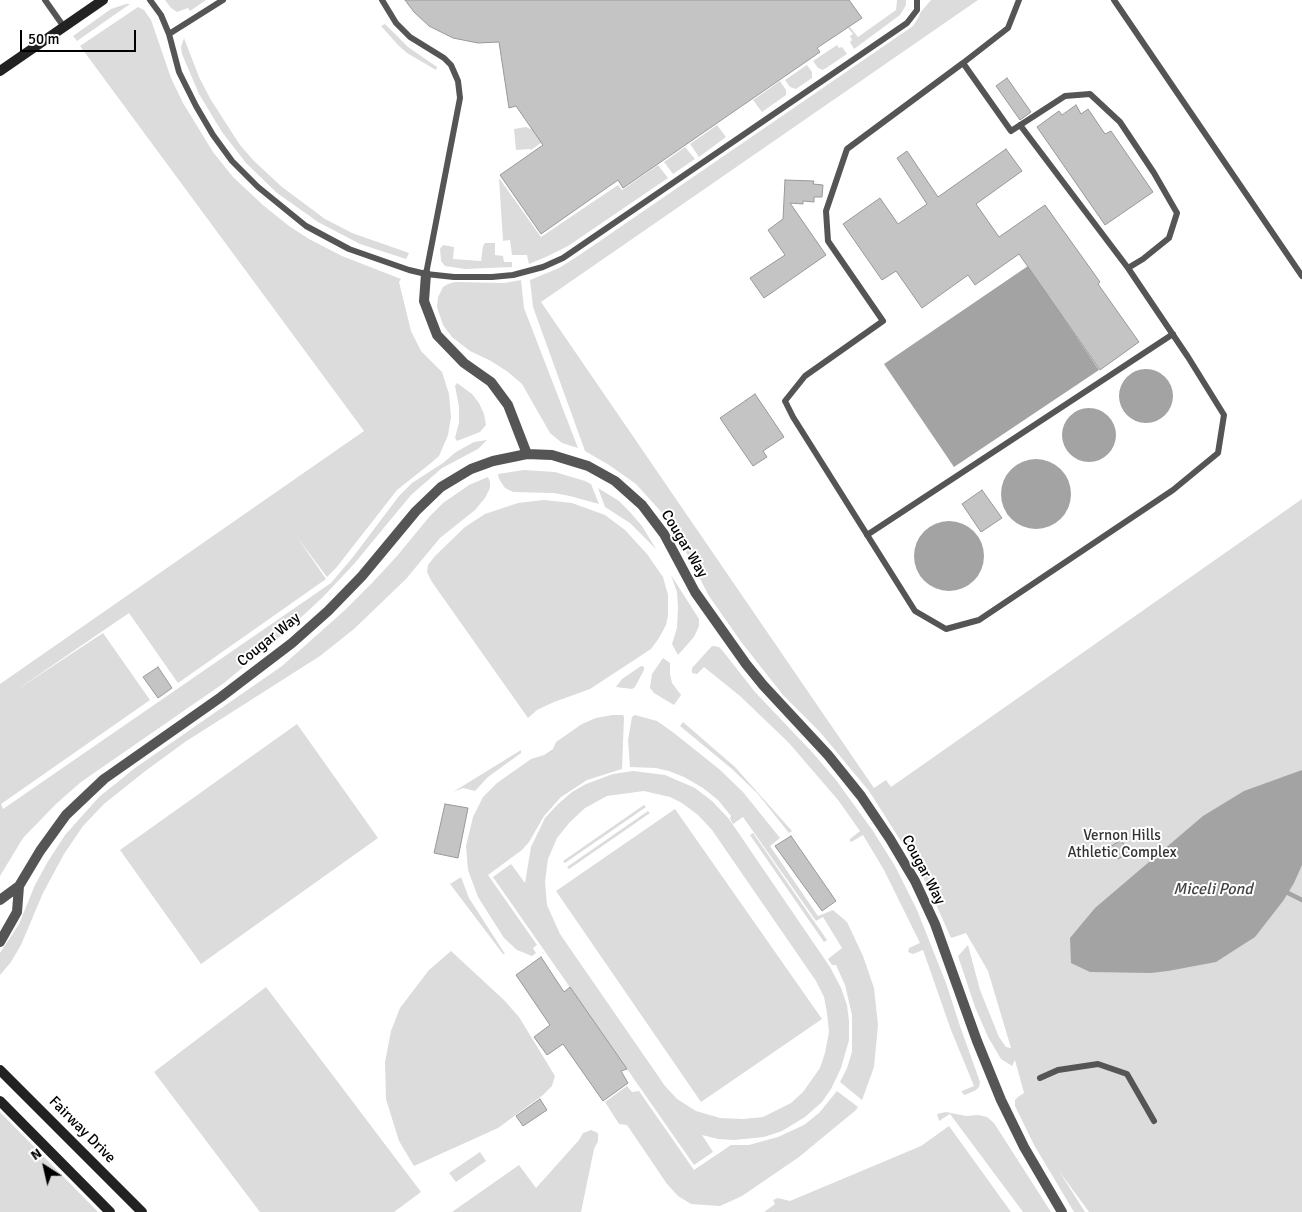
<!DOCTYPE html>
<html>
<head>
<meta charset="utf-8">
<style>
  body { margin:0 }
  #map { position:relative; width:1302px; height:1212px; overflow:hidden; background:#fff; font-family:Signika,sans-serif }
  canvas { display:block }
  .north { position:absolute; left:20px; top:1142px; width:50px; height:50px; -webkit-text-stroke:4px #fff; paint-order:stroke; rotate:325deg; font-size:14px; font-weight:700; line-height:20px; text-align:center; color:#000 }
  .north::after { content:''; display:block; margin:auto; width:18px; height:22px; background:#000; clip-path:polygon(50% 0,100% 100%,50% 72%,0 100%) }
  .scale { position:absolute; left:20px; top:30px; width:116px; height:22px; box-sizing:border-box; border:2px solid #000; border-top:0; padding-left:6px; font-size:15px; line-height:18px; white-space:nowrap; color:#000; -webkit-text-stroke:4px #fff; paint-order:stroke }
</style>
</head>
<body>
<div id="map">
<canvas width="1302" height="1212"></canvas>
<div class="north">N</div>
<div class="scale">50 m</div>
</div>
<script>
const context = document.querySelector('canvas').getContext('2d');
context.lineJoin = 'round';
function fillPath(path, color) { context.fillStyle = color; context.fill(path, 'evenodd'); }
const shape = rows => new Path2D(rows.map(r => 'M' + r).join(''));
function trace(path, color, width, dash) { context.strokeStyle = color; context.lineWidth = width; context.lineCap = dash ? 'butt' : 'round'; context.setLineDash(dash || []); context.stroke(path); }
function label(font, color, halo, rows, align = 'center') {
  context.font = font + ' Signika,sans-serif'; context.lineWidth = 4; context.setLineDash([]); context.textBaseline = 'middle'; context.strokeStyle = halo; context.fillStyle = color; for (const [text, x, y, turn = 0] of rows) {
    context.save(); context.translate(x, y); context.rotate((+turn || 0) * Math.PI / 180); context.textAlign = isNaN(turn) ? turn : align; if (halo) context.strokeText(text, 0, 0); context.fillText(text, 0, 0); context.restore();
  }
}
fillPath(shape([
  [165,0,206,0,190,11,188,8,177,12,171,8],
  [897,0,906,0,906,5,900,15,854,49,850,42,852,40,850,36,853,34,848,28,850,27,858,37,896,10],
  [931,0,978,0,541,302,874,788,886,780,891,787,1302,499,1302,1212,1089,1212,1059,1171,1085,1212,1074,1212,1034,1145,1015,1106,1015,1100,1018,1097,1024,1093,1015,1060,1012,1066,1001,1059,988,1037,975,1007,958,956,968,945,980,990,999,1037,1006,1047,1011,1048,988,971,966,933,951,938,931,893,917,866,869,791,820,732,783,695,742,643,709,596,675,531,664,515,636,484,609,465,585,451,533,307,530,280,559,268,581,254,913,26,918,18,920,13],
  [126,4,130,4,77,41,73,36,111,9],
  [138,7,144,10,151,20,171,78,183,103,213,152,233,177,264,206,289,226,309,239,342,256,401,279,399,282,411,331,421,351,442,372,449,394,451,417,448,435,439,456,431,463,397,490,336,568,327,577,297,537,326,579,178,683,129,613,12,693,103,633,150,700,1,804,3,809,331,583,353,557,399,496,412,483,443,463,456,452,474,442,487,440,478,449,442,468,411,495,354,564,323,597,281,636,224,683,81,782,56,804,23,838,0,876,0,684,364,431,80,46],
  [385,24,408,47,437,67,436,70,407,53,398,45,381,26],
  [184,38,199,77,211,100,240,145,254,161,282,187,325,219,352,233,409,253,406,259,360,244,318,222,277,193,246,163,222,132,199,94,182,54,181,47],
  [837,45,839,48,842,47,847,54,823,70,818,68,813,61],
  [807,65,812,72,812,78,796,89,790,87,785,80],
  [780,81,786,90,786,95,762,112,753,100],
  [717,125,726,137,699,157,690,144],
  [526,127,531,129,535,127,544,141,531,150,530,149,516,150,514,129],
  [685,147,695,159,673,174,664,162],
  [658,165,668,178,568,246,548,256,529,264,527,255,512,255,510,240,503,241,499,178,541,237,618,185,622,190],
  [485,243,495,243,495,255,503,256,504,262,512,262,512,267,465,269,445,266,441,261,440,249,443,245,454,247,453,259,481,261,483,246],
  [521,280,524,308,578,448,562,443,550,433,522,384,508,372,491,361,470,351,452,337,443,325,437,307,438,297,443,287,448,284,455,282,504,283],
  [457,383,472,394,479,403,484,414,486,425,480,432,457,441,455,438,459,422,459,407,455,386],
  [524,470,555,472,585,481,591,484,599,504,570,496,554,493,513,492,505,488,499,479,498,474],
  [488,477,490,482,490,488,485,498,475,510,440,538,406,579,354,629,320,656,185,742,144,772,104,804,83,826,64,854,43,893,21,945,11,962,0,975,0,953,19,924,35,885,47,863,65,835,99,797,135,768,282,666,345,610,372,583,397,556,430,516,443,503,469,485],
  [598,488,619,501,629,511,642,526,656,549,630,523,605,507],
  [544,500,572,503,605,515,625,530,647,554,663,577,668,595,668,616,666,625,659,638,651,649,590,689,554,702,537,710,528,718,432,582,427,572,428,565,435,556,465,527,485,514,518,503],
  [671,575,699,619,699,626,694,637,678,655,672,644,677,628,678,607,677,592],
  [712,646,719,647,722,650,755,692,812,752,836,780,873,831,895,866,917,910,946,983,960,1026,980,1082,979,1087,976,1090,965,1095,962,1093,962,1091,974,1086,951,1030,923,950,913,954,908,952,909,948,920,943,884,870,863,835,853,841,850,842,850,839,860,831,838,800,789,743,740,696,704,667,697,674,692,673,692,668],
  [663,658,670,663,670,674,672,683,681,695,674,705,654,693,650,688,652,674],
  [641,666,644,667,644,670,635,687,632,689,616,687,622,679],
  [612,715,623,715,624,717,622,769,587,780,561,797,544,816,529,842,522,850,488,875,537,945,533,948,536,953,532,956,517,950,504,938,478,897,468,870,466,846,473,817,483,797,497,783,531,759,544,755,553,749,556,742,582,724,596,718],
  [635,715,657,721,674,733,719,769,743,792,780,838,770,846,818,916,833,910,847,922,863,956,874,988,878,1025,874,1067,862,1100,840,1082,847,1068,852,1052,852,1015,845,985,836,965,832,965,828,959,842,948,823,917,816,921,743,817,733,824,730,818,731,816,718,800,703,788,684,777,669,771,656,768,630,767,628,740,632,717],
  [683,722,735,767,792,831,789,833,758,794,732,769,680,726],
  [297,724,378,838,201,964,120,850],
  [521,750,521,753,488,777,475,791,463,788,453,792],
  [633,771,665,775,695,788,712,801,729,819,830,967,841,988,847,1005,849,1021,849,1040,841,1068,831,1089,822,1102,805,1117,782,1131,764,1137,734,1140,718,1139,702,1135,713,1152,694,1165,493,877,511,864,525,883,531,847,545,818,558,804,572,792,586,784,613,774],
  [644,791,670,797,682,803,698,815,712,830,816,981,824,997,827,1013,829,1032,825,1053,820,1068,803,1092,791,1103,763,1117,743,1119,720,1118,696,1111,677,1099,665,1086,560,934,547,905,545,882,548,859,557,838,570,822,585,808,607,796],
  [644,805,646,807,565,863,563,861],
  [675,809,822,1019,701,1102,556,891],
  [648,811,650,813,569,869,567,867],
  [753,833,827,940,824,942,750,835],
  [438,868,450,884,461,877,469,898,505,954,503,954],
  [451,951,504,1000,519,1017,555,1076,552,1086,543,1095,498,1128,414,1166,399,1141,386,1099,385,1062,391,1031,400,1008,429,970],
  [266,987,421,1192,394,1212,260,1212,154,1072],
  [627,1086,632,1092,639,1091,694,1170,731,1145,749,1145,778,1137,804,1125,819,1113,837,1091,858,1107,856,1110,799,1157,742,1196,720,1206,691,1204,678,1196,667,1184,627,1125,619,1124,605,1102],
  [0,1112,98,1212,0,1212],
  [946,1112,966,1116,978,1115,987,1117,994,1123,1051,1212,1023,1212,950,1114,939,1121,937,1114],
  [949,1126,1011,1212,764,1212,775,1204,773,1200,778,1198,790,1201,921,1146],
  [591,1130,598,1133,598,1141,594,1149,581,1212,452,1212,519,1165,536,1188,579,1140,583,1133],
  [480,1152,486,1161,456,1182,449,1173]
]), '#dcdcdc');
fillPath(shape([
  [1028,266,1099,370,954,467,884,364],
  '1119 396a27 27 0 1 1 54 0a27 27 0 1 1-54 0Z',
  '1062 435a27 27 0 1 1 54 0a27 27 0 1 1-54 0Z',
  '1001 494a35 35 0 1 1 70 0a35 35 0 1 1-70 0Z',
  '914 556a35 35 0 1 1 70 0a35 35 0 1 1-70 0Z',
  [1302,770,1302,865,1294,883,1283,901,1255,937,1216,962,1168,971,1151,973,1090,972,1071,963,1070,938,1095,908,1203,816,1244,791]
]), '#a3a3a3');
trace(shape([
  [1288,893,1302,900]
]), '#a3a3a3', 4.5);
const building = shape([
  [405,0,849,0,862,18,817,48,820,52,623,188,618,180,541,234,500,175,543,145,516,106,509,108,499,42,478,43,453,38,429,26,414,12,405,0],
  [1007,78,1031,112,1020,120,996,86,1007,78],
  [1076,105,1081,114,1088,109,1105,134,1111,131,1153,192,1105,225,1037,127,1059,111,1062,115,1076,105],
  [1006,149,1022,171,976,204,999,237,1045,205,1100,282,1098,284,1139,342,1100,370,1019,254,975,285,968,275,922,308,896,271,882,280,843,224,880,198,898,224,927,204,897,158,907,151,938,197,1006,149],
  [785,180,814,181,813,184,823,185,822,197,814,197,814,202,803,201,803,204,790,203,826,255,764,298,750,278,785,255,768,230,783,219,785,180],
  [755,394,784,437,763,451,767,457,753,466,720,418,755,394],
  [982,490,1002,518,981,532,962,504,982,490],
  [158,667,172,688,158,698,143,677,158,667],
  [445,804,468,808,458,858,434,853,445,804],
  [791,836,836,901,822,911,775,846,791,836],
  [1121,840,1129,852,1118,859,1110,847,1121,840],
  [541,957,564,992,570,987,627,1069,621,1071,628,1083,603,1101,563,1044,547,1055,534,1037,550,1025,516,975,541,957],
  [540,1099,547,1110,523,1126,516,1116,540,1099]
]);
fillPath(building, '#c4c4c4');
trace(building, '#999', 1);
trace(shape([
  [45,0,64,27],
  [150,0,161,15,169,34,179,72,196,106,213,135,232,161,258,187,306,226,349,249,409,270,426,274,454,277,492,277,513,275,543,267,563,258,907,23,917,10,917,0],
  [382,0,396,23,410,37,444,58,451,65,458,81,460,98,426,274],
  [1019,0,1008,28,963,63,1011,131,1065,96,1090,94,1120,122,1154,173,1177,213,1169,238,1143,259,1128,268],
  [1114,0,1302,276],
  [169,34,223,0],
  [963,63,847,149,826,211,828,241,883,321,805,376,785,401,793,417,915,611,946,629,979,620,1173,490,1218,453,1224,415,1188,357,1128,268,1020,125],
  [867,535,1173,334],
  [1040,1078,1058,1070,1098,1064,1127,1074,1154,1121]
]), '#555', 6);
trace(shape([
  [426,274,424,301,437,335,464,363,491,382,508,405,527,454],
  [0,900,19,886,40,851,66,815,104,779,221,697,292,643,328,611,362,576,416,511,441,487,471,469,493,461,527,454,552,455,588,466,615,481,642,505,664,534,695,592,746,664,763,685,828,755,861,796,890,839,915,881,935,924,977,1041,1001,1100,1024,1147,1062,1212],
  [0,942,17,912,19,886]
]), '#555', 10);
trace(shape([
  [0,71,103,0],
  [0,1070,142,1212],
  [0,1101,110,1212]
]), '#222', 10);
label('15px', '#000', '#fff', [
  ["Cougar Way",684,544,59],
  ["Cougar Way",269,640,-39],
  ["Cougar Way",923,870,62],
  ["Fairway Drive",82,1130,45]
]);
label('15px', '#333', '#fff', [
  ["Vernon Hills",1122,836],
  ["Athletic Complex",1122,853]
]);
label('italic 16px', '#444', '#fff', [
  ["Miceli Pond",1213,890]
]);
</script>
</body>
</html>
